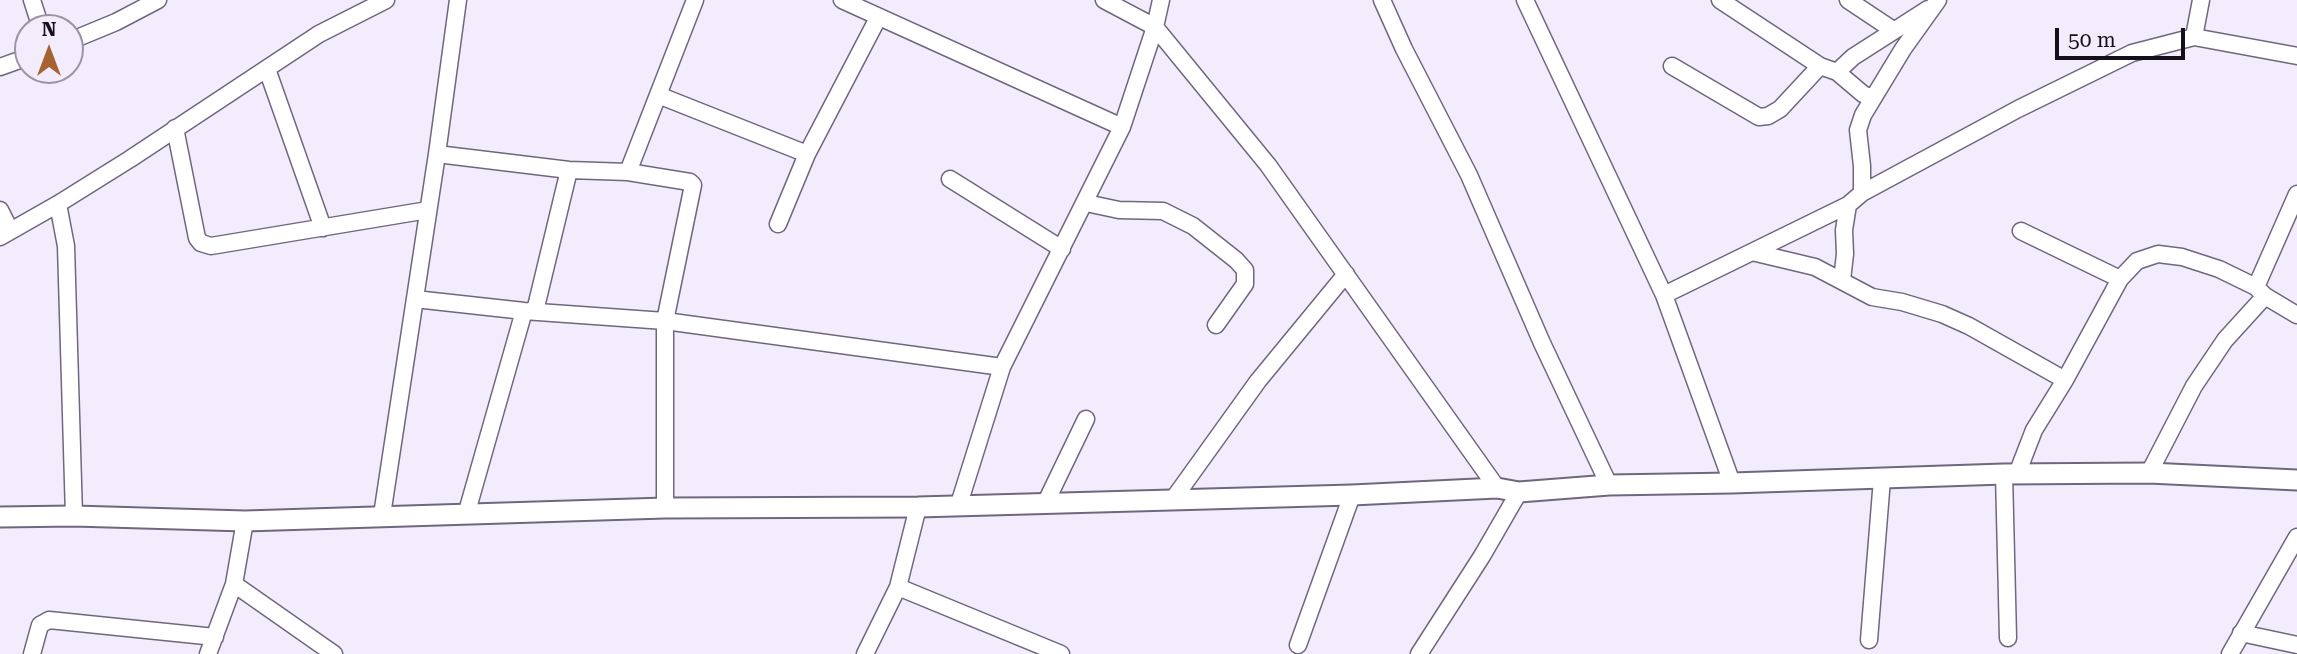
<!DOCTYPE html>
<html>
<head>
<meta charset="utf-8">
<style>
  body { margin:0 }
  #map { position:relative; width:2297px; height:654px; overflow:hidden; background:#f3ecfd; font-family:"Roboto Serif",serif }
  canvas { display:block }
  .north { position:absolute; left:14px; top:14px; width:70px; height:70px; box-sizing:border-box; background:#f3ecfd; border:2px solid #9a94a2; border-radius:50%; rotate:0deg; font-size:19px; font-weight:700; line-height:28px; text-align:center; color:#141019 }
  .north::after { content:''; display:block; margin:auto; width:24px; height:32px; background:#a66233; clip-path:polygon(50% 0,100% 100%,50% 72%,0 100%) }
  .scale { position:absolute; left:2055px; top:28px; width:130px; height:32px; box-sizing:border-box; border:4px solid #141019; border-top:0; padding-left:9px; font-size:21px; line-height:24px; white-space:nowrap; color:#141019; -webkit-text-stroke:5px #f3ecfd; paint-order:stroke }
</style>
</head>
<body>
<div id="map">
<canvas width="2297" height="654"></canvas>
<div class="north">N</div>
<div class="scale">50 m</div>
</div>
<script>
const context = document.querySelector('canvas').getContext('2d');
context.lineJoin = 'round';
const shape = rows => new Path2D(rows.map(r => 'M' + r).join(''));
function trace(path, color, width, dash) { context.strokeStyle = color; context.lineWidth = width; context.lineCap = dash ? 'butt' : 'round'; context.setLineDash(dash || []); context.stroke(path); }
const minor = shape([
  [32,0,41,28],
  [842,0,1122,127],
  [1104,0,1155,27,1268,165,1497,488],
  [1382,0,1404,49,1469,175,1542,343,1609,485],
  [1525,0,1664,295,1732,483],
  [1720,0,1820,66,1837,72,1863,94,1872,98],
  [1848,0,1893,30],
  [2194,37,2297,56],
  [70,41,116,22,158,0],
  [1672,66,1759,117,1768,116,1780,109,1820,66],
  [0,67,28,57],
  [267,69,323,228],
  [1837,72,1853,57,1928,9],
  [658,95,807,154],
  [175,128,197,238,201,243,211,246,428,210],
  [437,154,569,170,628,172,695,0],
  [628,172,690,182,693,185,665,321,665,508],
  [950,179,1062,249],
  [1862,193,1862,166,1858,130,1863,115,1903,49,1938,0],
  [1086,203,1119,210,1163,211,1193,226,1236,260,1245,270,1245,284,1216,325],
  [58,204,66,246,74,516],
  [0,210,10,230],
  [778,224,807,154,878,18],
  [2021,231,2120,279],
  [0,237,58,204,130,159,319,34,386,0],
  [1752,252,1815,267,1872,297,1902,302,1942,314,1969,326,2065,380],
  [1842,280,1845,254,1844,230,1848,205],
  [2256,287,2297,194],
  [1664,295,1848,205,1862,193,2018,109,2132,53,2194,37,2201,0],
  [415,299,524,311,665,321,1002,367],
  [535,311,569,170],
  [2149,473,2194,386,2225,340,2265,296,2297,315],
  [2004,474,2008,638],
  [2017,474,2034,430,2065,380,2120,279,2137,261,2158,254,2182,257,2219,269,2256,287,2265,296],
  [1174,498,1258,381,1346,274],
  [959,504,1002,367,1122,127,1155,27,1161,0],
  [1045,504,1086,419],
  [382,515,437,154,458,0],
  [466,515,524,311],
  [234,584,334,654],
  [898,587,1061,654],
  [2241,633,2297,645],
  [1869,640,1882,479],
  [1298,645,1352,495],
  [32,654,40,625,49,620,215,637],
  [208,654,234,584,245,521],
  [865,654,898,587,918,507],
  [1419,654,1482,556,1519,492],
  [2230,654,2297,537]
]);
const tertiary = shape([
  [0,517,74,516,245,521,665,508,918,507,1352,495,1497,488,1519,492,1609,485,1732,483,2004,474,2149,473,2297,480]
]);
trace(minor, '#70667e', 19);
trace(tertiary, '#70667e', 23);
trace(minor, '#fff', 16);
trace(tertiary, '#fff', 19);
</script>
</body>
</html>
